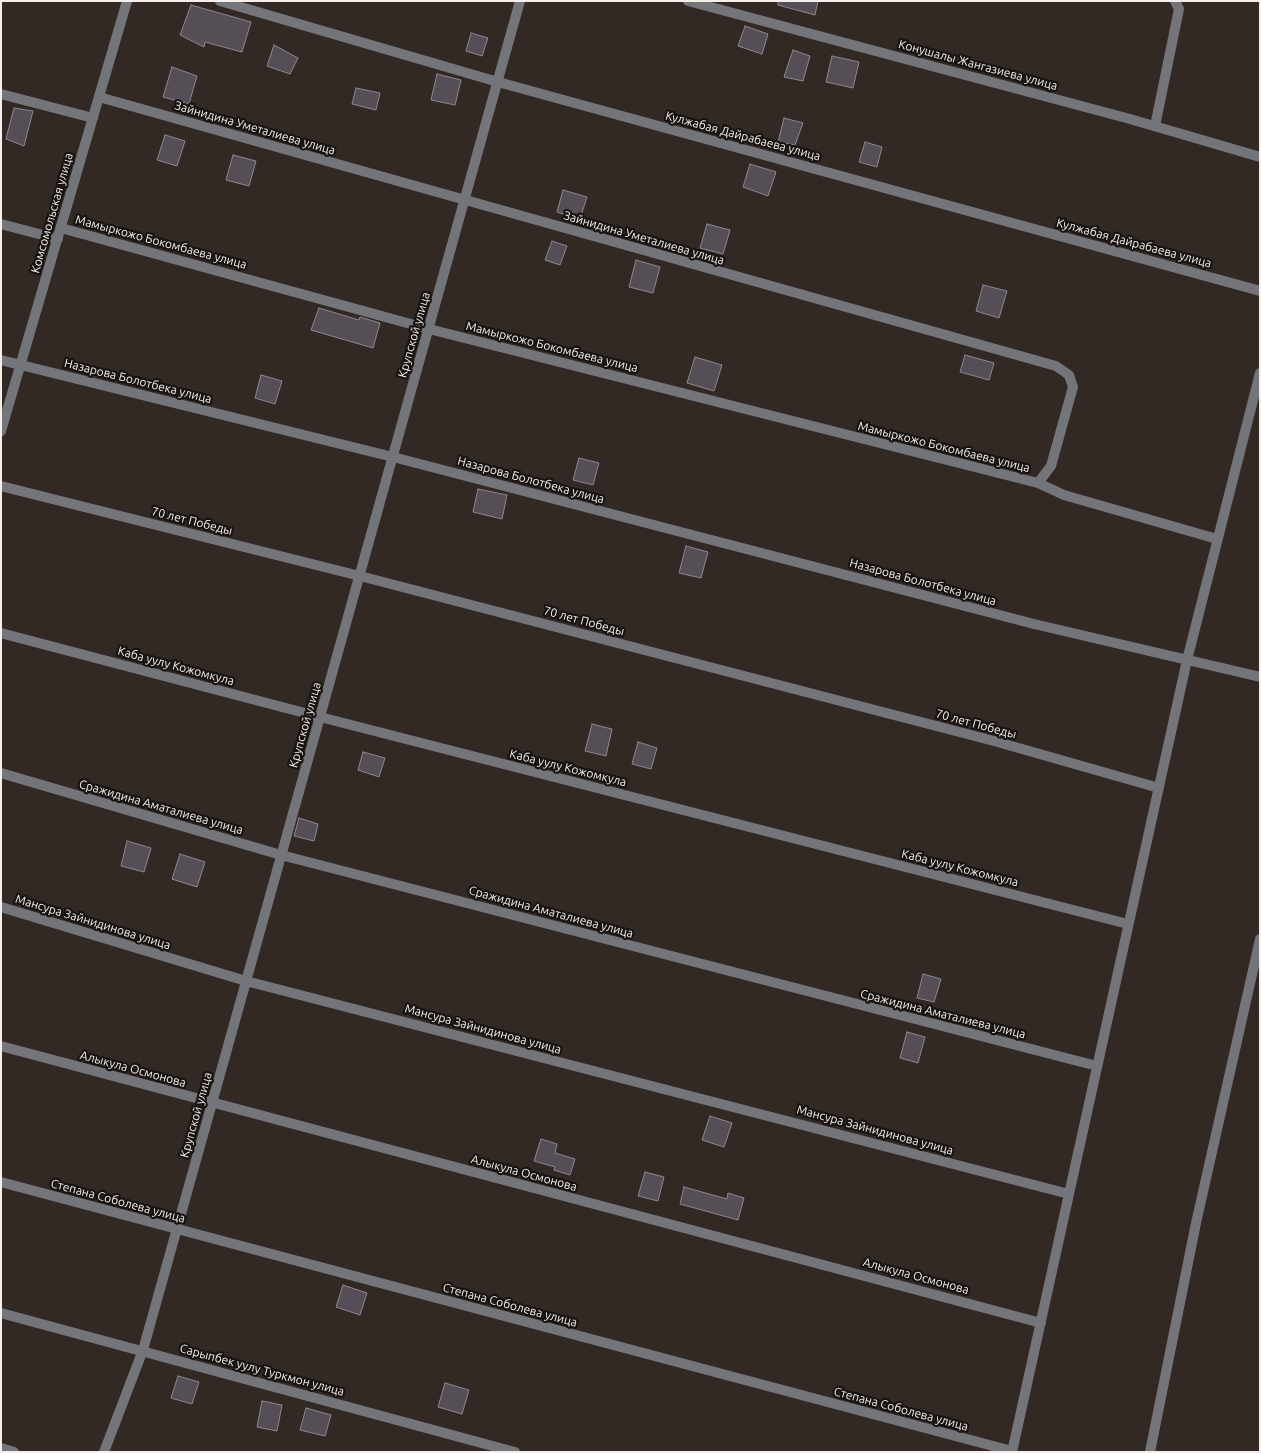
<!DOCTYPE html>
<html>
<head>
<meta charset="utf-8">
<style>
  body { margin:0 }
  #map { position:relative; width:1261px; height:1453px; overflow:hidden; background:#332924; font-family:Ubuntu,sans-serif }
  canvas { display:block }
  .frame { position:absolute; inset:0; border:2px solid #f6efec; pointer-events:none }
</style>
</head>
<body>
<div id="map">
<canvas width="1261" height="1453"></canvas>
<div class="frame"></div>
</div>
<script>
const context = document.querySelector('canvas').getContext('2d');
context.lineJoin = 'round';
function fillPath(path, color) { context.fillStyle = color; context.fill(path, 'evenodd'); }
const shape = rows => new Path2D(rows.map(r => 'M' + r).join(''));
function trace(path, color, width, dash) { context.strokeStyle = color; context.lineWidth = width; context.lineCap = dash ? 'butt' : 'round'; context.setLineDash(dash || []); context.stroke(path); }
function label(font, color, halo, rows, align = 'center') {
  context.font = font + ' Ubuntu,sans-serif'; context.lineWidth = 4.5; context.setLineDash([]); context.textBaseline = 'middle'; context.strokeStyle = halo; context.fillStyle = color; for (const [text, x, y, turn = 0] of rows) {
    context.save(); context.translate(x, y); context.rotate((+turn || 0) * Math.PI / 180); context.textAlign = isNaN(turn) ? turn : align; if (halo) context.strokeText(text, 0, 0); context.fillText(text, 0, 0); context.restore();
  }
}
const building = shape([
  [778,1,818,1,815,15,778,5,778,1],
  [191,5,251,22,242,52,205,42,204,47,180,35,191,5],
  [745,26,768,34,762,54,738,46,745,26],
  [471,33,488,38,482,56,466,51,471,33],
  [274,45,298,58,290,74,267,66,274,45],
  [793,50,810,56,803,81,784,77,793,50],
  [832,56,859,62,853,88,826,82,832,56],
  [172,67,197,76,189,104,163,97,172,67],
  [437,74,461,80,455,105,431,100,437,74],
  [356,88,380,93,376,110,352,104,356,88],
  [14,108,33,111,24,146,6,139,14,108],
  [784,118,803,123,795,145,778,142,784,118],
  [165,135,185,141,177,166,157,160,165,135],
  [865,142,882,147,877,167,859,162,865,142],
  [233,155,256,161,249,186,226,180,233,155],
  [750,164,776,172,768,196,743,187,750,164],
  [563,190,587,197,580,219,557,212,563,190],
  [707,224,730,230,723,254,700,248,707,224],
  [552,241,567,246,560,265,545,260,552,241],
  [636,260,660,267,653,293,629,287,636,260],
  [983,285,1007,291,999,318,976,311,983,285],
  [319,308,359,320,360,317,380,323,373,348,311,330,319,308],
  [965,355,994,363,989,380,960,372,965,355],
  [695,357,722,365,714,391,687,383,695,357],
  [261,375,282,381,275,404,255,398,261,375],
  [579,458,599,463,593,485,573,480,579,458],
  [478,489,507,495,502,519,473,512,478,489],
  [686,546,708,552,701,578,679,573,686,546],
  [592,724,612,729,606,756,585,751,592,724],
  [638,742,657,748,651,769,632,764,638,742],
  [363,752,385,758,379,777,358,770,363,752],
  [299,818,318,824,314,841,294,836,299,818],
  [127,841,151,848,144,872,121,866,127,841],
  [180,854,205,862,197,887,172,879,180,854],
  [923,974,941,979,934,1002,917,998,923,974],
  [907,1032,925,1037,918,1063,900,1058,907,1032],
  [710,1116,732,1123,724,1147,702,1140,710,1116],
  [541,1139,557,1144,555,1153,575,1159,570,1175,554,1170,555,1167,534,1161,541,1139],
  [645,1172,664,1177,658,1201,638,1196,645,1172],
  [684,1187,727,1199,728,1193,744,1198,738,1220,680,1204,684,1187],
  [343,1285,367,1293,360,1315,336,1307,343,1285],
  [178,1376,199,1382,192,1404,171,1398,178,1376],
  [445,1383,469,1390,462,1414,438,1407,445,1383],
  [262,1401,282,1405,277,1431,257,1427,262,1401],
  [306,1408,331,1415,325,1436,300,1430,306,1408]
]);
fillPath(building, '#554e57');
trace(building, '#8f8791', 1);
trace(shape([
  [220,1,498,82,1260,291],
  [688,1,1130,119,1260,157],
  [1,94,93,118],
  [99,97,1056,366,1069,375,1073,387,1051,466,1038,483],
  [1155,126,1179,9,1175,1],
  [1,224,58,239],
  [61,228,429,329,1038,483,1064,495,1217,539],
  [1,360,393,457,1034,624,1260,677],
  [1,431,127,1],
  [1,486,360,576,994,741,1159,788],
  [1,633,320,717,1128,924],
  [1,773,281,855,1097,1066],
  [1,907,246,981,1069,1194],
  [1,1046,1041,1323],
  [1,1182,1012,1451],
  [1,1313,515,1452],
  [1,1448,14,1452],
  [104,1452,143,1350,520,1],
  [1012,1452,1187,660,1260,373],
  [1150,1452,1196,1223,1260,939]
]), '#74757a', 10);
label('12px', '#f6efec', '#171311', [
  ["Конушалы Жангазиева улица",978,65,15],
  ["Зайнидина Уметалиева улица",255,128,16],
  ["Кулжабая Дайрабаева улица",743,136,15],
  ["Комсомольская улица",52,213,-74],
  ["Зайнидина Уметалиева улица",644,238,16],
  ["Мамыркожо Бокомбаева улица",161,242,15],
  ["Кулжабая Дайрабаева улица",1134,243,15],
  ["Крупской улица",414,335,-74],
  ["Мамыркожо Бокомбаева улица",552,347,14],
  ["Назарова Болотбека улица",138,381,14],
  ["Мамыркожо Бокомбаева улица",944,447,14],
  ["Назарова Болотбека улица",531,480,15],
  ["70 лет Победы",192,521,14],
  ["Назарова Болотбека улица",923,582,15],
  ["70 лет Победы",584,621,15],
  ["Каба уулу Кожомкула",176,666,15],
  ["70 лет Победы",976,724,15],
  ["Крупской улица",305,725,-74],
  ["Каба уулу Кожомкула",568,768,14],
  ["Сражидина Аматалиева улица",161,807,16],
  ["Каба уулу Кожомкула",960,868,14],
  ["Сражидина Аматалиева улица",551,912,15],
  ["Мансура Зайнидинова улица",93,922,17],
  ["Сражидина Аматалиева улица",943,1014,14],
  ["Мансура Зайнидинова улица",483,1029,15],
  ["Алыкула Осмонова",133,1069,15],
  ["Крупской улица",196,1115,-74],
  ["Мансура Зайнидинова улица",875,1130,15],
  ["Алыкула Осмонова",524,1173,15],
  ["Степана Соболева улица",118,1201,15],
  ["Алыкула Осмонова",916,1276,15],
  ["Степана Соболева улица",510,1305,15],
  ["Сарыпбек уулу Туркмон улица",262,1370,15],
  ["Степана Соболева улица",901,1409,15]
]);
</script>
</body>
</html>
